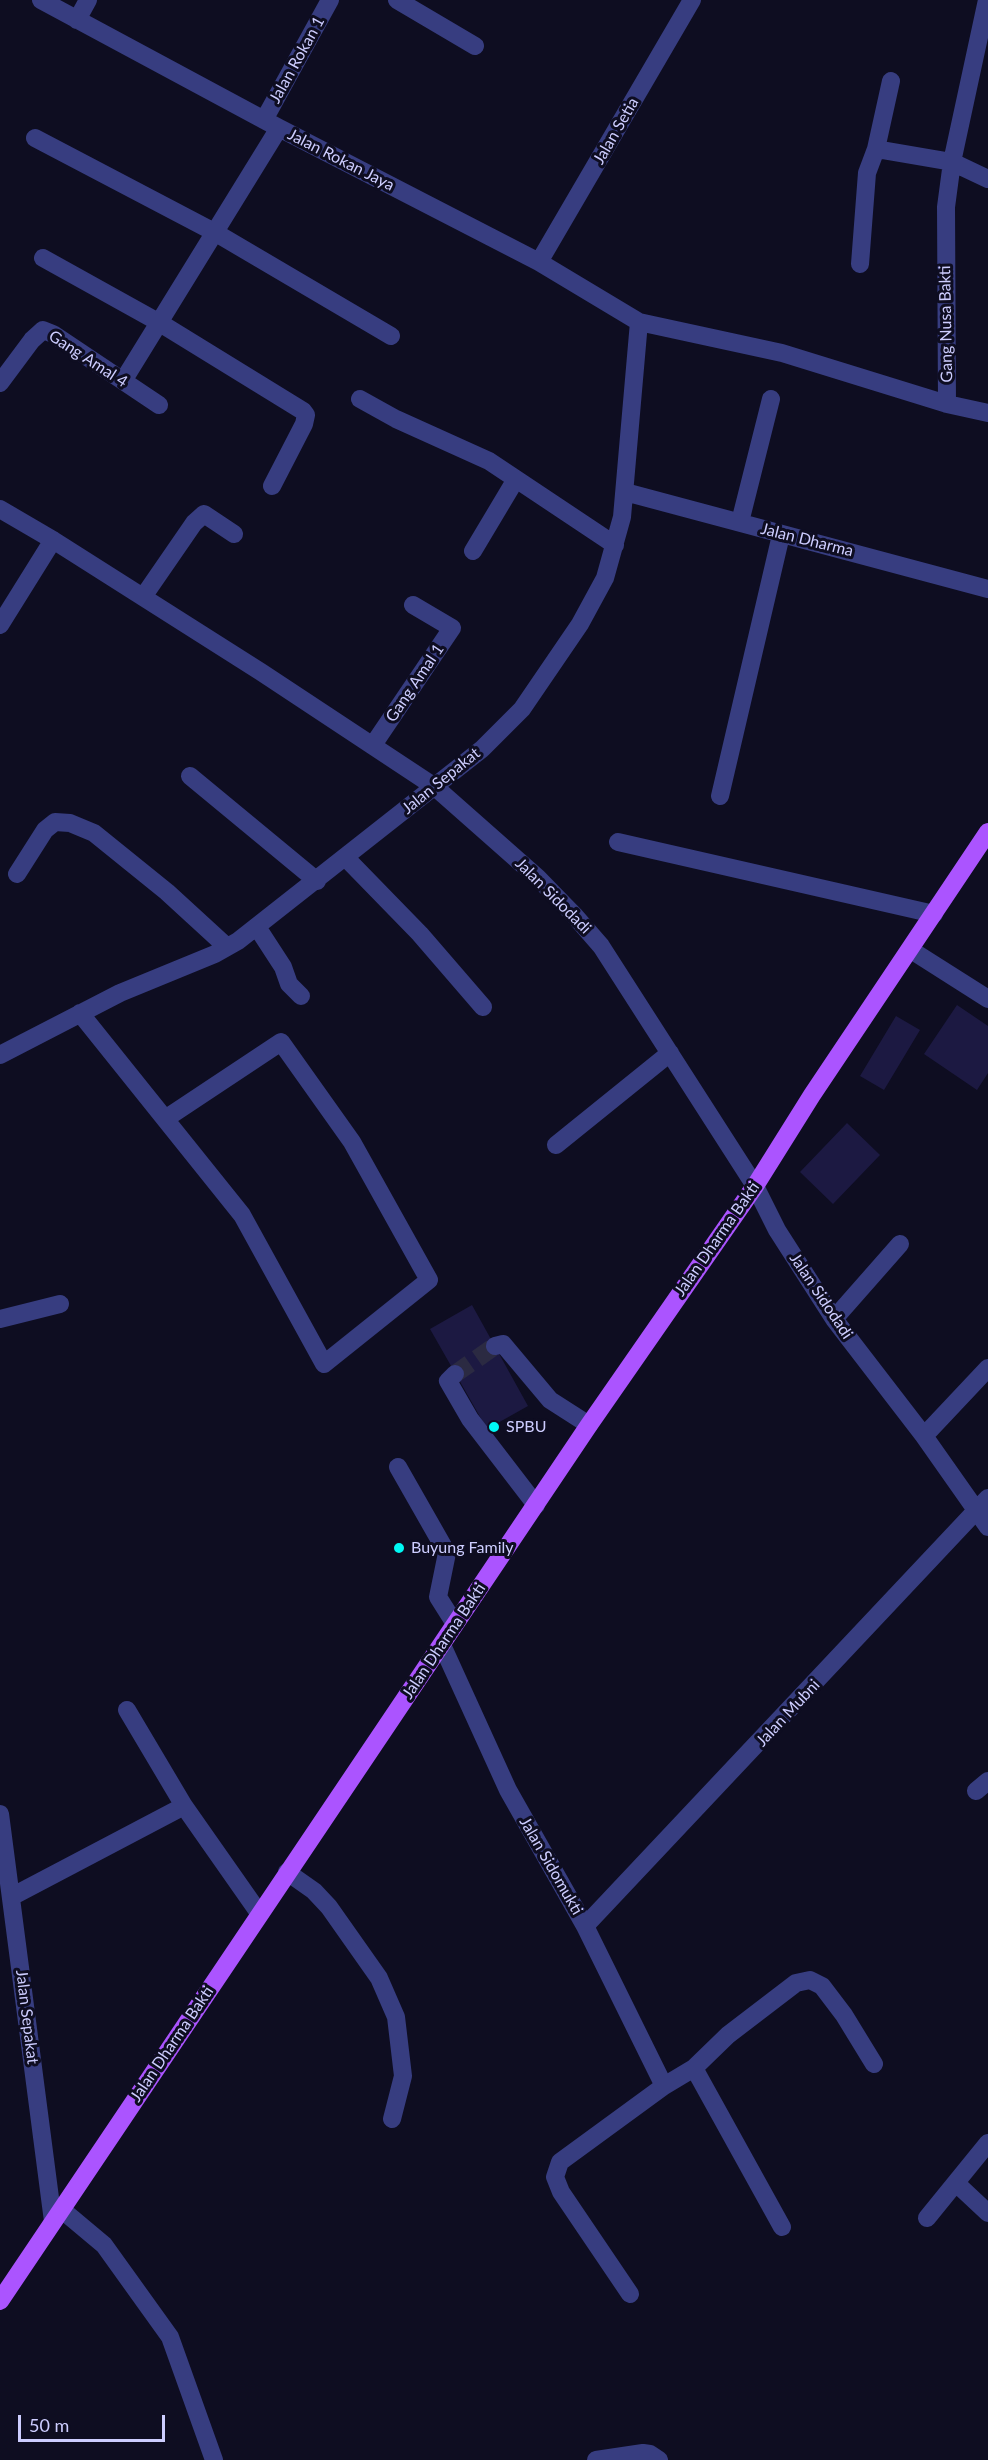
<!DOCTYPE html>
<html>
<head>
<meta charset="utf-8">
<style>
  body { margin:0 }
  #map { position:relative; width:988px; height:2460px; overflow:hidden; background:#0e0d21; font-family:Lato,sans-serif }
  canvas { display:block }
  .scale { position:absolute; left:18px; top:2415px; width:147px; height:27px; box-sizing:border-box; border:3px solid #cdcdff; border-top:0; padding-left:8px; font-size:18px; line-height:21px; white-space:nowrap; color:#cdcdff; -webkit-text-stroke:4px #0e0d21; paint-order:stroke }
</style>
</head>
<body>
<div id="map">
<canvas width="988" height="2460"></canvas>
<div class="scale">50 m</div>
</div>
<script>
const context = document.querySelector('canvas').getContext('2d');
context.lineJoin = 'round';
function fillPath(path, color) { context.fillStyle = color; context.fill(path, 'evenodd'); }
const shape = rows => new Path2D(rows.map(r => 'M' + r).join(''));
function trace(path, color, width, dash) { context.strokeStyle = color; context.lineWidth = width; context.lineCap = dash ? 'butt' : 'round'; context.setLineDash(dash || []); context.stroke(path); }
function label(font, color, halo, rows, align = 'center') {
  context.font = font + ' Lato,sans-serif'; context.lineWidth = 6; context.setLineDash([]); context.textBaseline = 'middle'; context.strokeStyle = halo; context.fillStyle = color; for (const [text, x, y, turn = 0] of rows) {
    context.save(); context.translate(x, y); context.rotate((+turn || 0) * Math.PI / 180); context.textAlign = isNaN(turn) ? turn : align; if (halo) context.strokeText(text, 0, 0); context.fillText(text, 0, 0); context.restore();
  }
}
fillPath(shape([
  [957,1005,988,1026,988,1073,977,1090,924,1054],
  [896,1016,920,1030,884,1090,860,1076],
  [847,1123,880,1155,833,1204,800,1172],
  [472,1305,528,1406,487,1429,430,1329]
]), '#1c1942');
trace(shape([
  [455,1374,495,1346]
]), '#2b2a42', 18, [18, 9]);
trace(shape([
  [41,0,279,128,539,262,639,322,782,353,947,404,988,413],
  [397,0,475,46],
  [77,20,88,0],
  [891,81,876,149,952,162,988,179],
  [264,120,330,0],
  [35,138,216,233,391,336],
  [43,258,160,323,303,411,306,415,304,424,272,486],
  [539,262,692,0],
  [860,264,867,173,876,149],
  [123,381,279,128],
  [0,383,32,340,43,330,53,334,159,405],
  [360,399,396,419,489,461,615,545],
  [947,404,946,207,952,162,987,0],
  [625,492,988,589],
  [0,509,53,540,261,672,435,787,538,878,574,915,601,946,755,1186,777,1230,834,1319,924,1436,988,1527],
  [740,522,771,399],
  [473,551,516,479],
  [143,597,194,523,204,514,234,534],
  [0,625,53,540],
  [373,745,452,628,413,605],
  [190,776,317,881],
  [720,796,781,535],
  [618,842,934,914],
  [346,858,420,934,483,1007],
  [17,874,45,830,55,822,70,823,94,833,167,892,227,947],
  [257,927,283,967,289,984,301,996],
  [911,950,988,999],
  [80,1013,242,1215,324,1364,429,1280,352,1142,281,1042,165,1119],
  [0,1055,120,993,215,954,238,941,482,749,522,709,580,624,605,578,622,517,639,322],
  [556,1145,670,1053],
  [0,1319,60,1304],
  [834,1319,900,1244],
  [495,1346,503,1344,550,1400,589,1425],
  [455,1374,448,1381,470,1419,536,1505],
  [924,1436,988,1368],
  [398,1467,447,1553,438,1597,455,1624],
  [442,1645,508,1790,585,1926,664,2086,694,2068,782,2227],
  [127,1710,184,1806,259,1913],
  [976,1791,988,1781],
  [0,1814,53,2221],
  [287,1872,314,1891,329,1907,379,1978,396,2017,403,2076,392,2119],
  [11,1897,184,1806],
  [585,1926,988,1498],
  [694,2068,728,2035,796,1983,810,1980,822,1986,844,2015,874,2064],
  [957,2184,988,2213],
  [61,2209,104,2245,170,2337,214,2460],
  [927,2218,988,2143],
  [630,2294,561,2192,555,2177,560,2162,664,2086],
  [596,2460,643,2453,650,2454,659,2460]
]), '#373d80', 18);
trace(shape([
  [0,2301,589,1425,755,1186,812,1095,988,832]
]), '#ab54ff', 18);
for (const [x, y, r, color] of [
  [494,1427,6,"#00f8f4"],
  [399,1548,6,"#00f8f4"]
]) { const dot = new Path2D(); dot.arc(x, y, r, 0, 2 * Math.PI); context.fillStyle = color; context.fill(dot); trace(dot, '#0e0d21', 2); }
label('16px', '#cdcdff', '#0e0d21', [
  ["Jalan Rokan 1",297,60,-61],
  ["Jalan Setia",616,131,-60],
  ["Jalan Rokan Jaya",341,160,27],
  ["Gang Nusa Bakti",946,324,-91],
  ["Gang Amal 4",88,359,33],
  ["Jalan Dharma",807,540,14],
  ["Gang Amal 1",415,683,-56],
  ["Jalan Sepakat",441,781,-39],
  ["Jalan Sidodadi",553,896,45],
  ["Jalan Dharma Bakti",717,1239,-55],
  ["Jalan Sidodadi",821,1296,56],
  ["Jalan Dharma Bakti",444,1641,-56],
  ["Jalan Mubni",788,1713,-47],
  ["Jalan Sidomukti",551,1866,60],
  ["Jalan Sepakat",27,2017,83],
  ["Jalan Dharma Bakti",172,2044,-56]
]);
label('16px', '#cdcdff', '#0e0d21', [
  ["SPBU",506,1427],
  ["Buyung Family",411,1548]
], 'left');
</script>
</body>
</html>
